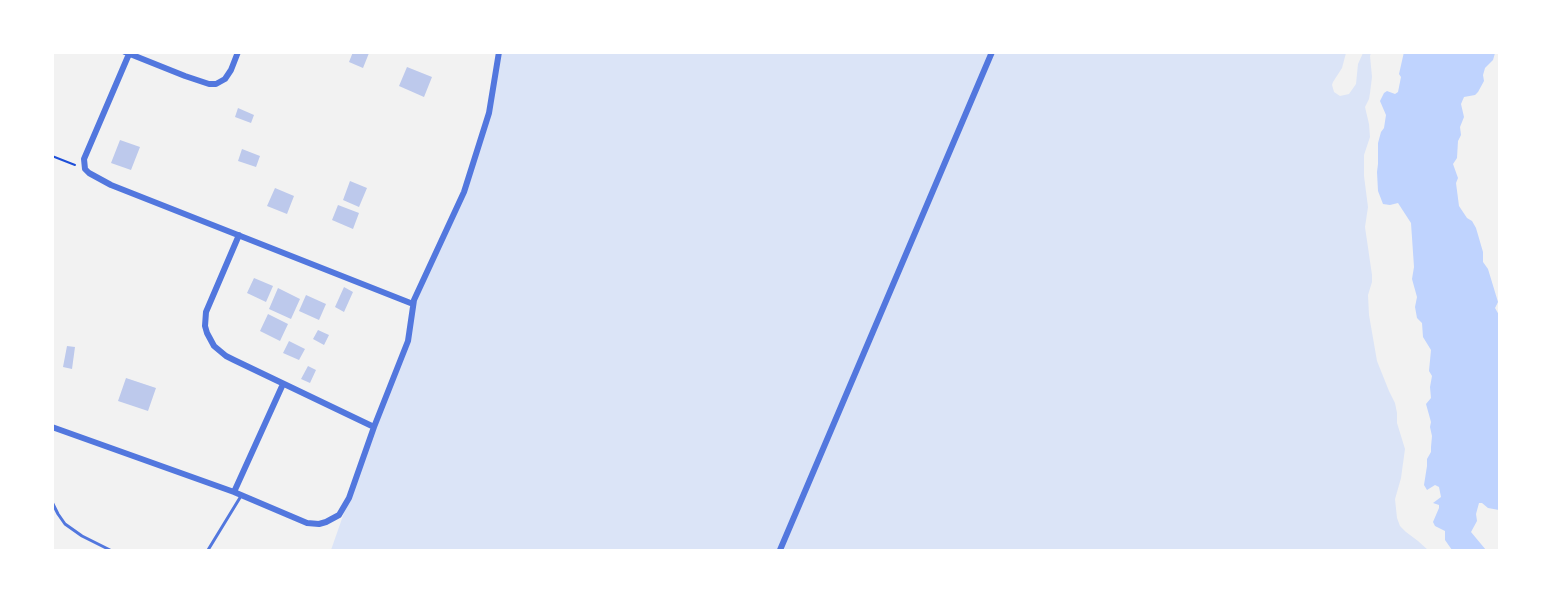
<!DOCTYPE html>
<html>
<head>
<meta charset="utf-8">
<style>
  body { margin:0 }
  #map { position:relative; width:1552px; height:603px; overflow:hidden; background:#f2f2f2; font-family:"Asap Condensed",sans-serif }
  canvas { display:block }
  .frame { position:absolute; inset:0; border:54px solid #fff; pointer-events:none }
</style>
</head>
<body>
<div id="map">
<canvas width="1552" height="603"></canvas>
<div class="frame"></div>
</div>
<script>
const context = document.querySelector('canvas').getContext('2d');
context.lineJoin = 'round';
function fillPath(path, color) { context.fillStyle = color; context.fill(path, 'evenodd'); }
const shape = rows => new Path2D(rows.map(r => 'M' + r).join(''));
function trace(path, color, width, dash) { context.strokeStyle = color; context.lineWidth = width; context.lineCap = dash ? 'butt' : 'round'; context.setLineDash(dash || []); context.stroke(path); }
fillPath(shape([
  [499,53,1346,53,1342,68,1333,82,1332,85,1334,92,1340,96,1349,94,1356,84,1358,64,1363,53,1371,53,1370,56,1372,77,1370,93,1369,99,1365,107,1369,124,1370,137,1364,155,1364,176,1368,207,1365,227,1372,275,1372,282,1368,295,1369,315,1377,361,1389,391,1395,403,1397,413,1397,423,1405,449,1401,478,1395,499,1397,518,1400,526,1406,532,1418,541,1428,550,331,550,374,427,408,341,412,311,460,203,489,113]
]), '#dbe4f7');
fillPath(shape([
  [1404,52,1495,53,1493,60,1485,68,1483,75,1484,81,1478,92,1475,95,1464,97,1461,104,1464,117,1460,127,1461,135,1458,141,1457,158,1453,164,1458,178,1456,183,1459,206,1467,218,1472,221,1476,228,1483,252,1483,262,1488,269,1498,302,1495,308,1499,315,1499,510,1488,508,1482,503,1479,503,1476,514,1477,521,1471,532,1486,550,1452,550,1445,540,1445,531,1435,526,1433,522,1439,508,1439,505,1433,503,1441,497,1439,487,1435,485,1427,490,1424,485,1427,466,1427,459,1431,452,1431,447,1432,436,1430,427,1431,422,1426,404,1431,398,1430,387,1432,376,1429,371,1431,350,1423,337,1422,323,1417,318,1415,307,1417,297,1412,279,1414,267,1411,223,1398,203,1390,205,1383,204,1378,191,1377,172,1378,164,1378,143,1381,132,1384,128,1386,115,1380,101,1384,93,1387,91,1395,94,1398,92,1401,77,1399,74]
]), '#bfd3fe');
fillPath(shape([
  [353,52,369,53,363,68,349,62],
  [407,67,432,77,424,97,399,86],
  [238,108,254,115,251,123,235,117],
  [120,140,140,147,131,170,111,163],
  [242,149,260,156,256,167,238,161],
  [350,181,367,188,359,207,343,200],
  [275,188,294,196,287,214,267,206],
  [338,205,359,213,353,229,332,220],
  [254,278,273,286,266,302,247,293],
  [344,287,353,292,344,312,335,307],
  [278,288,300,299,291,319,269,309],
  [306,295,326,304,319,320,299,311],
  [268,314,288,324,280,341,260,331],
  [318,330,329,335,324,345,313,339],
  [289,341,305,349,299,360,283,353],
  [67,346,75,347,72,369,63,367],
  [308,366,316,370,310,383,301,379],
  [126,378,156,388,148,411,118,401]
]), '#bdc9ec');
trace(shape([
  [52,156,75,165]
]), '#1d4ed8', 2);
trace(shape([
  [52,502,58,514,65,524,82,536,110,550],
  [208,550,241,496]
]), '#5277de', 3);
trace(shape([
  [125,52,185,76,209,84,216,84,225,79,231,70,238,52],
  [129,54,84,159,85,169,89,173,111,185,413,304],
  [239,235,206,312,205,326,207,333,214,346,226,356,234,360,374,427],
  [52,427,234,492,307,523,319,524,326,522,339,515,349,498,374,427,408,341,414,300,464,192,489,113,499,52],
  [234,492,283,384],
  [780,550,992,52]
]), '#5277de', 6);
</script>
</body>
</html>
